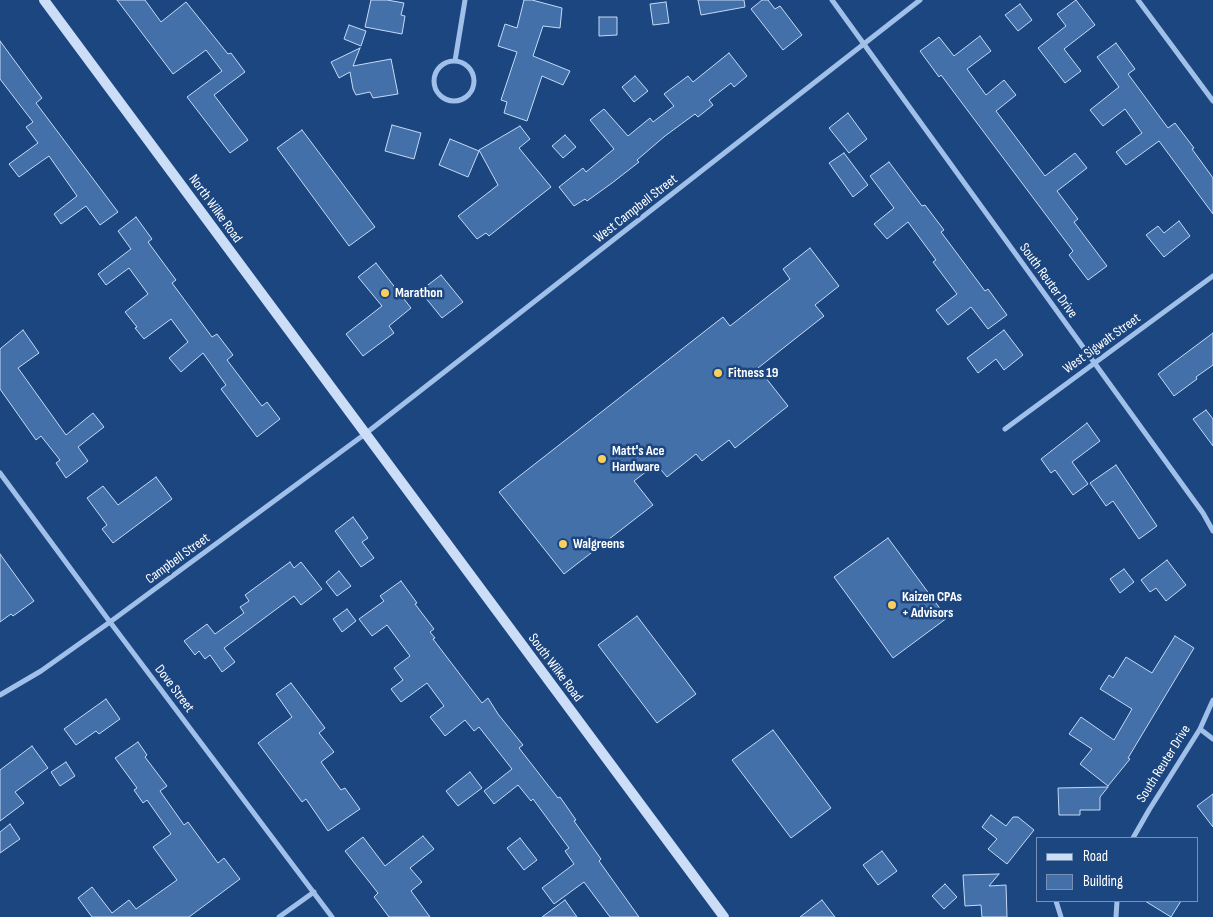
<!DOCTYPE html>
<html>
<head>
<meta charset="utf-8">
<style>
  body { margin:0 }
  #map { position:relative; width:1213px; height:917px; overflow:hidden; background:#1c4680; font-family:"Sofia Sans Condensed",sans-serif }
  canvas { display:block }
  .legend { position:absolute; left:1036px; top:837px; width:162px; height:65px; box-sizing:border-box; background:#1c4680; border:1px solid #7790b3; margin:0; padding:6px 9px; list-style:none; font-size:15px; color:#fff }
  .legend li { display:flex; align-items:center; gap:10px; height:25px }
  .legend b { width:25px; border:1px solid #7790b3 }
</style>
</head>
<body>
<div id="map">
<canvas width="1213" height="917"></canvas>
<ul class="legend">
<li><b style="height:6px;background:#cbddf7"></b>Road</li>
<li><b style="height:14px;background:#4470aa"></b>Building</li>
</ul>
</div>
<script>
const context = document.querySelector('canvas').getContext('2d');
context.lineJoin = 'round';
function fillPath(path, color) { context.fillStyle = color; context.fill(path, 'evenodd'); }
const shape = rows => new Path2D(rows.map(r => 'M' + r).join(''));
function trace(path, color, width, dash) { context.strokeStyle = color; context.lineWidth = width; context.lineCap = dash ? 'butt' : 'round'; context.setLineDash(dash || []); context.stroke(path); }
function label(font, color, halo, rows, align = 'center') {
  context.font = font + ' "Sofia Sans Condensed",sans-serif'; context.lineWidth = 5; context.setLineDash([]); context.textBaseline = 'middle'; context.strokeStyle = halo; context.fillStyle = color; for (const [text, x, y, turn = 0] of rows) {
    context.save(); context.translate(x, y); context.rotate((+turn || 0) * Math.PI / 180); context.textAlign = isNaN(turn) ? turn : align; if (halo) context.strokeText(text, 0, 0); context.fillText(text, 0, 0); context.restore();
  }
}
const building = shape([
  [117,0,145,0,161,22,186,2,228,54,231,53,245,72,214,95,248,140,230,153,187,97,222,71,206,50,173,74,117,0],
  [371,0,387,0,404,3,401,15,405,16,402,34,365,27,371,0],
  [524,0,532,0,562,8,560,28,543,26,533,56,570,71,563,85,542,76,527,121,504,113,507,102,501,100,517,52,498,46,505,24,517,28,524,0],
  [698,0,744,0,745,7,701,15,698,0],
  [762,0,768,0,775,9,780,6,802,35,783,50,751,9,762,0],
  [1076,0,1095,25,1064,49,1081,71,1065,83,1038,48,1066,26,1057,14,1076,0],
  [666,2,669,23,653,25,650,4,666,2],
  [1020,4,1032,20,1018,31,1005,15,1020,4],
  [599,17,617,17,617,35,599,36,599,17],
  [349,25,366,31,361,46,344,39,349,25],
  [980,36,991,51,967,69,986,95,1004,80,1016,95,996,111,1045,176,1075,153,1087,168,1057,191,1078,219,1074,222,1107,266,1088,280,1069,255,1073,251,941,75,939,77,920,51,939,37,954,56,980,36],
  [0,41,42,98,36,103,118,212,100,225,86,206,61,224,54,214,77,196,49,156,19,177,9,164,38,143,26,127,33,122,0,79,0,41],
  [1116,43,1135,69,1128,74,1168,128,1175,123,1194,148,1192,149,1213,178,1213,214,1159,141,1126,165,1116,152,1142,133,1125,109,1103,126,1090,110,1119,87,1097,57,1116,43],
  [360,48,353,66,391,59,398,94,373,98,370,92,356,95,353,89,350,72,339,78,331,62,360,48],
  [729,53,747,76,734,87,731,83,709,100,713,105,698,117,695,114,665,136,637,160,639,162,612,183,587,201,585,199,574,206,559,187,583,168,586,172,614,149,590,120,604,109,628,136,650,118,653,122,674,106,664,94,688,76,693,82,729,53],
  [635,76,648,91,634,102,622,87,635,76],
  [848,113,867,139,849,153,829,128,848,113],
  [392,125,421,133,414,159,385,151,392,125],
  [520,126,530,139,519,148,551,187,489,236,486,233,477,239,458,216,498,185,479,150,520,126],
  [302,130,375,227,349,246,277,148,302,130],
  [565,135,576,147,563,158,552,146,565,135],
  [450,139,479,151,468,177,439,165,450,139],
  [844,153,868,185,853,197,829,163,844,153],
  [889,162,922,206,925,205,944,230,941,232,985,291,988,289,1007,315,988,329,971,307,948,325,936,310,957,294,933,262,936,260,908,222,887,239,874,224,894,208,870,176,889,162],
  [136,217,152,239,148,242,176,280,172,283,212,337,217,334,233,355,227,360,262,406,267,402,280,419,257,437,221,389,226,385,203,353,181,372,169,358,188,342,171,319,144,339,135,328,137,327,125,312,148,294,129,268,106,285,98,274,131,249,118,231,136,217],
  [1179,221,1190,236,1164,257,1146,235,1158,226,1164,233,1179,221],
  [810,248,839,286,815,305,824,316,758,368,788,406,735,448,729,440,702,461,696,454,667,477,656,464,634,481,653,505,564,574,499,492,723,317,730,326,790,279,783,269,810,248],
  [376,263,411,308,389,326,394,333,363,356,346,334,382,306,358,277,376,263],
  [441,275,463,302,442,318,420,291,441,275],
  [23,330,39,353,18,368,66,435,93,413,104,427,78,447,88,461,66,478,56,463,60,460,41,436,36,440,0,389,0,349,23,330],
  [1004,330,1023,355,1004,370,996,359,978,373,967,358,1004,330],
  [1213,333,1213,365,1196,377,1197,379,1174,396,1158,374,1213,333],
  [1206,410,1213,419,1213,446,1193,419,1206,410],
  [1087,423,1100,441,1072,462,1088,484,1073,495,1055,470,1051,473,1041,459,1087,423],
  [1116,465,1157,526,1139,539,1113,501,1106,506,1090,483,1116,465],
  [156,477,172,499,113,543,102,529,107,525,87,498,103,486,118,505,156,477],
  [353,517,368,538,362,542,374,558,361,567,335,531,353,517],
  [888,538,947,618,893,658,834,577,888,538],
  [0,554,34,601,13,616,11,614,0,622,0,554],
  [1167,560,1186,585,1166,601,1156,588,1150,592,1141,580,1167,560],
  [290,562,294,568,301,562,322,589,301,605,294,596,224,648,235,662,222,672,210,655,205,659,199,651,195,655,184,641,207,624,215,634,244,613,240,607,249,601,245,595,290,562],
  [1124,569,1134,582,1120,593,1110,579,1124,569],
  [339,571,351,586,337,596,326,582,339,571],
  [401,581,417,603,415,604,434,629,430,632,435,638,433,639,475,694,482,703,488,698,498,714,523,745,519,748,558,798,560,797,576,820,574,821,601,859,599,861,639,917,610,917,584,882,554,904,542,888,574,864,565,851,569,848,533,799,531,801,518,785,494,804,484,791,512,769,479,727,474,731,465,720,445,736,430,717,444,706,427,683,401,702,391,689,403,680,394,668,410,656,387,625,372,636,359,619,384,601,380,596,401,581],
  [347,609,356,621,342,632,333,619,347,609],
  [637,616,696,694,657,723,598,645,637,616],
  [1175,636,1194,648,1128,758,1130,759,1108,786,1080,764,1092,749,1069,734,1081,717,1114,740,1132,709,1100,689,1109,675,1113,678,1126,657,1152,673,1175,636],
  [291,683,325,728,319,733,334,752,321,762,341,790,345,788,360,809,328,831,306,799,302,802,258,743,292,717,276,694,291,683],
  [106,699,120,719,99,734,96,731,76,745,64,729,106,699],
  [773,730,831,808,791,838,732,760,773,730],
  [138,742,147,755,145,757,167,786,160,791,184,825,188,822,218,863,224,858,240,879,189,917,92,917,78,898,92,887,112,913,129,900,136,909,177,880,153,847,171,834,147,800,143,803,134,790,137,788,115,758,138,742],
  [32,746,48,768,15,792,24,803,0,821,0,770,32,746],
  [66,762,75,776,60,786,51,772,66,762],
  [470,772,482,788,458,806,446,791,470,772],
  [1108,787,1100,797,1100,810,1080,810,1080,815,1059,815,1058,788,1108,787],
  [1213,794,1213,827,1197,806,1213,794],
  [991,815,1006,826,1013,817,1018,817,1034,830,1007,864,988,849,997,839,982,827,991,815],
  [10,824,20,839,0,853,0,832,10,824],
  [423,836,434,849,410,868,422,882,411,891,430,917,389,917,374,897,378,893,345,851,363,837,385,866,423,836],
  [520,838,537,860,524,870,507,848,520,838],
  [882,851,897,871,878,885,863,865,882,851],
  [999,874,989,886,1006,885,1007,917,982,917,981,905,965,906,963,875,999,874],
  [945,884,957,897,944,909,932,896,945,884],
  [565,900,577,917,542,917,565,900],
  [822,900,835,917,800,917,822,900],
  [1145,901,1181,901,1171,917,1145,901]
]);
fillPath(building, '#4470aa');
trace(building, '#c4daf7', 1);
trace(shape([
  [832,0,1203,513,1213,531],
  [1138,0,1213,101],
  '434 81a20 20 0 1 1 40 0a20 20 0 1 1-40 0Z',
  [455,61,465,0],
  [1005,429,1213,276],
  [0,473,110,622,332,917],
  [0,695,41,671,110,622,365,434,920,0],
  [1200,729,1213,739],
  [1133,838,1149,810,1200,729,1213,700],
  [1056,901,1061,917],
  [279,917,314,892],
  [1116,917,1117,901]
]), '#a0c0e9', 5);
trace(shape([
  [44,0,724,917]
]), '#cbddf7', 10);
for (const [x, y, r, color] of [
  [385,293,5,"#facf5d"],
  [718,373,5,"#facf5d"],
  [602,459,5,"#facf5d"],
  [563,544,5,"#facf5d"],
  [892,605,5,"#facf5d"]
]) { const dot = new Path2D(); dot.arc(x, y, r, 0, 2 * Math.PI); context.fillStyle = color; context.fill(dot); trace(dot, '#1c4680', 2); }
label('14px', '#fff', '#1c4680', [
  ["North Wilke Road",215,209,54],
  ["West Campbell Street",636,209,-38],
  ["South Reuter Drive",1048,281,54],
  ["West Sigwalt Street",1102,344,-36],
  ["Campbell Street",178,559,-36],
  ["South Wilke Road",555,668,53],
  ["Dove Street",174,689,53],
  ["South Reuter Drive",1164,764,-58]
]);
label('bold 14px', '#fff', '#1c4680', [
  ["Marathon",395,293],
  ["Fitness 19",728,373],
  ["Matt's Ace",612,451],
  ["Hardware",612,467],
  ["Walgreens",573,544],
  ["Kaizen CPAs",902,597],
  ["+ Advisors",902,613]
], 'left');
</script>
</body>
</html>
